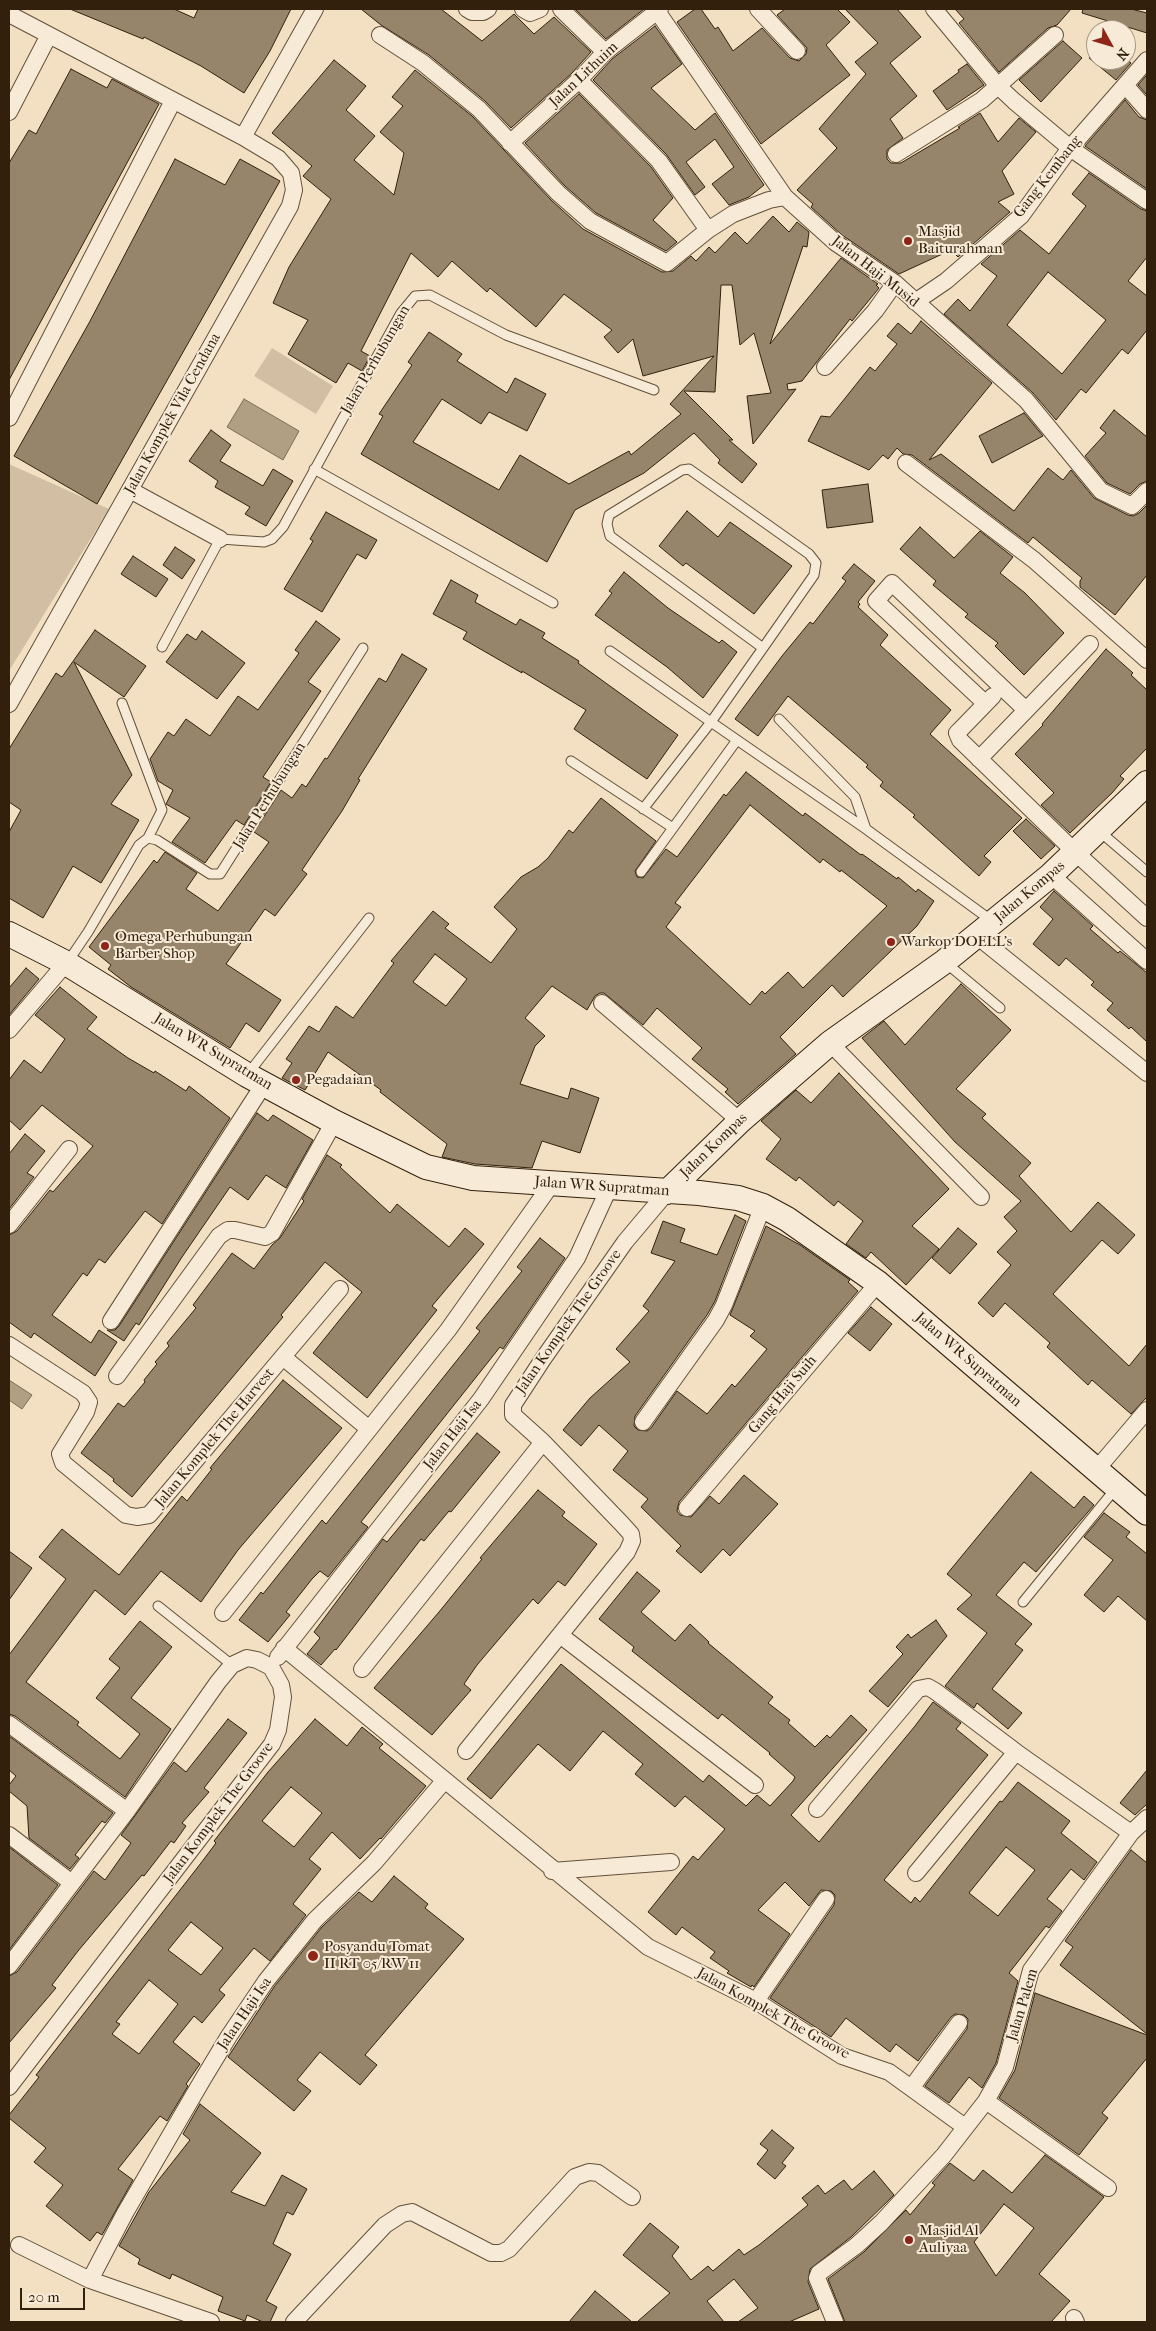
<!DOCTYPE html>
<html>
<head>
<meta charset="utf-8">
<style>
  body { margin:0 }
  #map { position:relative; width:1156px; height:2331px; overflow:hidden; background:#f3e0c2; font-family:"IM FELL French Canon",serif }
  canvas { display:block }
  .frame { position:absolute; inset:0; border:10px solid #32200c; pointer-events:none }
  .north { position:absolute; left:1086px; top:20px; width:50px; height:50px; box-sizing:border-box; background:#f7ebd7; border:1px solid #a89a86; border-radius:50%; rotate:129deg; font-size:14px; font-weight:700; line-height:20px; text-align:center; color:#32200c }
  .north::after { content:''; display:block; margin:auto; width:18px; height:22px; background:#8f2418; clip-path:polygon(50% 0,100% 100%,50% 72%,0 100%) }
  .scale { position:absolute; left:20px; top:2288px; width:65px; height:22px; box-sizing:border-box; border:2px solid #32200c; border-top:0; padding-left:6px; font-size:15px; line-height:18px; white-space:nowrap; color:#32200c; -webkit-text-stroke:4px #f7ebd7; paint-order:stroke }
</style>
</head>
<body>
<div id="map">
<canvas width="1156" height="2331"></canvas>
<div class="frame"></div>
<div class="north">N</div>
<div class="scale">20 m</div>
</div>
<script>
const context = document.querySelector('canvas').getContext('2d');
context.lineJoin = 'round';
function fillPath(path, color) { context.fillStyle = color; context.fill(path, 'evenodd'); }
const shape = rows => new Path2D(rows.map(r => 'M' + r).join(''));
function trace(path, color, width, dash) { context.strokeStyle = color; context.lineWidth = width; context.lineCap = dash ? 'butt' : 'round'; context.setLineDash(dash || []); context.stroke(path); }
function label(font, color, halo, rows, align = 'center') {
  context.font = font + ' "IM FELL French Canon",serif'; context.lineWidth = 4; context.setLineDash([]); context.textBaseline = 'middle'; context.strokeStyle = halo; context.fillStyle = color; for (const [text, x, y, turn = 0] of rows) {
    context.save(); context.translate(x, y); context.rotate((+turn || 0) * Math.PI / 180); context.textAlign = isNaN(turn) ? turn : align; if (halo) context.strokeText(text, 0, 0); context.fillText(text, 0, 0); context.restore();
  }
}
fillPath(shape([
  [272,348,333,386,316,414,254,376],
  [9,464,109,509,9,671]
]), '#d2bfa3');
const water = shape([
  [244,399,299,431,283,460,227,427,244,399],
  [9,1380,32,1395,22,1409,9,1400,9,1380]
]);
fillPath(water, '#b19f84');
trace(water, '#7e6c54', 1);
const building = shape([
  [70,9,174,9,194,18,198,9,291,9,270,51,244,93,201,66,144,37,143,39,70,9],
  [361,9,441,9,482,41,514,14,534,34,554,17,591,52,572,73,511,128,485,101,429,55,381,25,361,9],
  [575,9,644,9,606,39,575,9],
  [695,9,701,9,715,29,718,27,733,51,762,28,790,58,799,61,806,54,807,48,777,15,785,9,837,9,850,22,826,45,850,75,761,144,677,22,695,9],
  [845,9,897,9,921,37,890,63,917,96,890,119,903,138,887,150,887,159,891,163,901,163,916,154,960,128,958,127,980,113,998,142,1019,118,1036,132,1002,171,1014,194,998,202,1010,212,958,257,951,250,899,274,842,235,811,207,813,204,797,190,837,148,819,129,866,74,855,62,878,43,845,9],
  [955,9,1071,9,1057,25,1048,28,999,72,959,23,964,19,955,9],
  [1083,9,1131,9,1147,13,1147,33,1082,13,1083,9],
  [655,26,682,64,651,88,695,130,715,113,764,185,749,197,729,205,712,184,734,167,715,139,686,162,705,187,695,195,666,154,593,80,612,59,655,26],
  [1063,41,1082,58,1041,102,1019,80,1063,41],
  [1096,50,1096,60,1126,59,1131,63,1116,80,1089,58,1096,50],
  [334,60,366,86,346,110,375,136,354,160,394,195,404,153,380,132,403,106,392,97,415,70,472,116,551,200,583,229,662,272,673,271,691,256,696,261,709,247,715,253,735,232,747,244,773,216,789,232,797,222,809,232,807,247,803,246,770,344,841,258,878,284,876,285,879,288,852,321,850,319,802,381,787,384,788,390,796,389,753,444,747,396,771,393,754,333,740,345,732,285,721,285,715,392,684,391,733,440,729,440,757,464,742,483,718,463,720,460,694,433,644,473,575,510,547,562,361,454,383,416,379,414,412,365,408,362,429,332,462,354,457,361,507,393,515,378,546,394,527,431,489,412,481,424,442,399,413,442,499,490,520,455,569,484,629,451,631,455,681,414,670,404,714,356,643,376,633,339,618,353,604,337,612,330,564,294,536,327,490,288,487,292,452,261,438,277,411,253,361,351,370,356,362,371,348,363,336,383,288,354,308,320,273,303,289,267,331,199,303,176,312,166,272,133,334,60],
  [967,64,984,85,947,110,933,91,959,72,958,70,967,64],
  [71,69,107,88,112,79,159,104,9,380,9,163,29,130,36,134,71,69],
  [1146,76,1147,77,1147,95,1138,85,1146,76],
  [579,94,651,167,673,198,653,220,677,242,666,251,596,213,565,186,525,143,579,94],
  [1125,100,1139,117,1147,120,1147,189,1085,146,1125,100],
  [175,159,225,185,240,159,280,181,97,504,14,456,89,323,175,159],
  [1089,173,1141,209,1147,211,1147,257,1128,281,1147,296,1147,330,1128,354,1122,349,1086,393,1081,389,1056,420,1033,393,944,314,958,299,970,311,997,276,981,264,1020,230,1049,254,1086,206,1072,194,1089,173],
  [1048,272,1106,320,1062,374,1007,325,1048,272],
  [921,321,992,383,929,460,941,454,1014,511,1048,468,1063,480,1071,470,1094,498,1128,515,1133,516,1139,513,1147,505,1147,575,1115,615,1080,587,1080,581,1082,578,1033,537,1028,543,912,455,903,454,897,448,888,459,883,455,869,470,808,441,821,416,830,417,870,367,875,371,897,344,887,336,898,323,911,334,921,321],
  [1114,410,1147,437,1147,481,1140,484,1130,494,1107,483,1085,456,1106,433,1100,428,1114,410],
  [1024,413,1043,436,992,463,979,436,1024,413],
  [211,430,231,445,220,461,263,486,273,469,293,481,266,526,245,514,250,507,215,487,218,481,189,461,211,430],
  [868,484,873,522,827,528,822,490,868,484],
  [687,511,718,537,730,522,792,566,754,614,686,563,683,566,659,546,687,511],
  [326,512,377,540,366,559,357,554,322,612,284,589,313,541,310,539,326,512],
  [920,527,954,558,980,531,1013,557,1000,573,1025,593,1064,633,1024,675,995,646,998,643,965,617,968,614,933,585,936,581,900,549,920,527],
  [175,547,195,560,182,579,163,565,175,547],
  [133,556,168,579,156,597,121,574,133,556],
  [854,564,875,581,858,602,860,604,858,607,888,635,880,645,951,710,930,734,1022,818,984,856,991,862,979,876,913,817,915,815,880,786,883,782,866,767,868,765,788,696,758,736,735,719,782,656,810,622,813,624,846,581,842,578,854,564],
  [624,572,668,608,719,643,722,640,737,652,703,698,667,667,595,615,612,593,609,591,624,572],
  [451,580,478,595,475,602,516,625,520,619,545,633,542,638,579,661,578,663,678,735,647,779,574,729,586,710,522,671,522,673,463,639,467,632,433,614,451,580],
  [316,621,340,639,308,682,321,691,263,777,271,782,244,825,236,820,205,863,172,842,190,818,166,804,173,790,158,781,150,759,168,732,174,736,186,719,210,736,238,696,258,710,299,653,295,650,316,621],
  [95,630,146,666,124,697,74,662,132,775,111,804,139,820,101,883,73,866,43,918,9,898,9,832,21,810,9,802,9,749,56,673,62,677,95,630],
  [202,631,245,663,217,699,166,662,187,634,196,640,202,631],
  [1106,649,1133,673,1131,675,1147,690,1147,748,1120,776,1124,779,1112,793,1070,833,1041,805,1054,793,1015,754,1043,725,1042,724,1106,649],
  [402,654,427,669,358,779,360,780,342,811,302,870,307,874,275,916,265,909,226,964,281,1000,259,1032,246,1023,230,1048,131,987,108,969,111,965,89,947,154,860,157,863,165,852,197,873,186,889,218,911,269,842,254,832,281,790,292,798,302,784,306,787,325,758,327,759,379,678,386,682,402,654],
  [746,772,803,816,805,813,861,855,862,854,897,879,898,877,916,892,918,889,934,901,917,926,843,997,832,985,780,1037,796,1054,738,1104,725,1092,728,1089,692,1059,702,1048,657,1008,643,1025,604,993,600,993,595,996,587,1010,552,986,525,1018,545,1036,535,1046,520,1084,568,1099,571,1088,599,1098,580,1153,542,1141,532,1168,475,1164,442,1157,447,1144,380,1092,381,1090,328,1052,305,1090,282,1078,292,1063,286,1059,309,1026,319,1032,336,1006,353,1018,394,963,391,961,433,911,449,924,445,928,491,963,517,929,494,907,521,877,538,867,548,858,569,830,573,833,601,798,656,841,635,871,637,877,643,878,666,849,677,857,724,794,726,796,746,772],
  [750,805,820,863,823,859,840,872,841,870,887,906,803,988,788,972,765,994,762,991,750,1005,666,927,681,907,675,903,750,805],
  [435,954,467,979,446,1006,413,982,435,954],
  [1026,819,1055,846,1041,859,1013,831,1026,819],
  [1054,891,1093,926,1090,929,1118,953,1120,951,1147,973,1147,1042,1131,1027,1129,1029,1107,1010,1113,1003,1091,985,1094,982,1066,958,1059,966,1033,944,1053,919,1040,907,1054,891],
  [26,968,39,979,9,1015,9,988,26,968],
  [961,984,1011,1030,956,1089,986,1114,982,1118,1031,1163,1019,1176,1071,1232,1098,1202,1135,1235,1118,1254,1102,1240,1053,1294,1129,1366,1147,1344,1147,1397,1131,1414,1092,1380,1088,1385,1047,1347,1050,1343,1005,1303,993,1317,978,1303,1011,1265,997,1252,1017,1231,1004,1217,1021,1201,955,1142,862,1038,884,1021,905,1045,961,984],
  [60,987,97,1017,87,1029,128,1058,154,1073,155,1071,186,1091,189,1086,230,1118,162,1224,145,1211,105,1263,99,1259,87,1276,83,1273,52,1315,91,1343,99,1330,117,1342,95,1376,34,1333,31,1338,9,1322,9,1235,17,1231,50,1190,53,1192,93,1146,42,1105,20,1130,9,1120,9,1080,24,1060,41,1073,65,1039,35,1015,60,987],
  [839,1073,949,1189,912,1226,939,1249,906,1285,871,1252,866,1258,846,1244,863,1221,838,1201,834,1206,799,1177,796,1181,766,1159,781,1139,761,1121,796,1090,811,1103,839,1073],
  [257,1113,268,1121,273,1115,313,1140,286,1188,266,1175,248,1200,230,1187,182,1257,139,1325,136,1323,124,1341,107,1330,115,1330,119,1326,257,1113],
  [25,1134,45,1151,27,1173,34,1177,9,1209,9,1154,25,1134],
  [327,1155,342,1165,340,1167,390,1213,397,1204,449,1247,465,1228,484,1244,432,1306,437,1310,367,1398,313,1353,362,1292,325,1262,281,1315,283,1317,132,1497,113,1481,114,1479,81,1453,118,1403,124,1407,145,1382,144,1380,157,1364,155,1362,169,1346,167,1343,196,1308,193,1305,232,1253,254,1269,272,1245,280,1238,304,1201,302,1199,327,1155],
  [735,1215,746,1221,715,1301,707,1315,635,1416,634,1426,638,1430,647,1431,651,1428,677,1391,707,1414,732,1384,735,1387,767,1349,750,1336,755,1331,730,1315,766,1226,800,1245,850,1280,848,1282,858,1291,679,1502,677,1511,680,1515,691,1517,710,1496,719,1504,744,1475,778,1504,730,1556,723,1549,701,1573,676,1551,681,1546,641,1507,648,1499,613,1470,628,1451,599,1425,581,1446,563,1430,590,1398,630,1362,616,1349,649,1311,643,1306,675,1261,651,1253,663,1221,685,1229,680,1242,717,1255,735,1215],
  [958,1228,977,1244,950,1274,932,1258,958,1228],
  [540,1238,565,1258,503,1349,500,1347,361,1522,368,1527,328,1577,320,1571,312,1579,286,1612,290,1615,268,1642,239,1620,261,1592,263,1594,322,1520,326,1524,466,1349,480,1331,476,1328,522,1271,517,1267,540,1238],
  [871,1307,892,1324,870,1351,848,1333,871,1307],
  [283,1380,342,1428,238,1550,201,1602,161,1571,125,1615,95,1590,26,1682,79,1722,77,1725,120,1759,140,1734,96,1698,120,1668,109,1659,140,1621,172,1647,131,1698,171,1729,125,1797,15,1716,9,1714,9,1655,66,1579,39,1557,62,1529,119,1575,182,1496,187,1501,212,1469,210,1468,283,1380],
  [477,1433,500,1452,451,1512,449,1511,424,1541,421,1539,336,1650,335,1649,321,1665,307,1654,320,1638,314,1632,383,1539,387,1542,477,1433],
  [1031,1472,1074,1508,1084,1496,1094,1505,1036,1572,1024,1562,996,1595,1032,1624,1015,1644,1023,1650,992,1689,1022,1713,1008,1729,977,1703,974,1708,945,1686,987,1633,957,1609,972,1595,947,1574,1031,1472],
  [538,1490,565,1512,562,1516,597,1544,565,1586,558,1581,538,1604,533,1599,477,1665,464,1684,471,1690,432,1735,374,1688,439,1612,482,1559,480,1558,538,1490],
  [1104,1513,1130,1532,1126,1537,1147,1554,1147,1621,1118,1596,1104,1612,1084,1595,1113,1560,1084,1537,1104,1513],
  [9,1551,32,1568,9,1600,9,1551],
  [637,1572,660,1591,641,1612,675,1641,690,1624,709,1642,708,1643,773,1697,768,1703,790,1720,788,1723,815,1747,827,1735,830,1738,851,1715,867,1730,791,1815,819,1842,915,1726,933,1702,961,1723,956,1729,988,1755,884,1880,911,1903,915,1897,920,1902,1000,1801,1002,1802,1018,1782,1070,1821,1061,1833,1097,1862,1084,1880,1071,1869,1047,1899,1062,1911,1049,1928,1046,1926,1009,1973,1018,1981,996,2063,982,2088,969,2077,949,2103,925,2086,967,2029,968,2019,964,2015,955,2014,951,2017,918,2061,896,2044,890,2052,846,2018,831,2037,770,1998,834,1905,835,1895,831,1891,821,1890,809,1906,785,1882,758,1910,790,1934,754,1987,752,1985,751,1987,727,1973,729,1971,710,1958,715,1952,682,1927,676,1935,648,1912,693,1856,698,1860,725,1829,685,1796,675,1807,635,1774,643,1764,603,1731,570,1771,538,1744,491,1799,467,1779,561,1664,703,1782,709,1775,746,1806,757,1795,770,1806,793,1781,795,1777,769,1754,770,1753,722,1714,718,1719,632,1651,634,1647,599,1619,637,1572],
  [1006,1847,1035,1870,998,1916,969,1893,1006,1847],
  [936,1620,947,1636,888,1707,869,1691,903,1654,896,1647,908,1634,911,1638,936,1620],
  [228,1719,247,1733,204,1788,209,1792,182,1823,186,1826,174,1843,171,1841,144,1876,142,1875,78,1951,52,1985,56,1988,9,2043,9,1976,17,1972,94,1871,105,1880,131,1843,121,1835,174,1762,186,1772,228,1719],
  [315,1719,347,1746,362,1727,383,1744,379,1748,426,1786,381,1839,380,1838,360,1859,332,1832,309,1859,321,1869,293,1904,306,1915,270,1961,254,1948,219,1990,225,1995,202,2023,194,2016,173,2042,200,2064,186,2084,188,2086,167,2121,160,2116,118,2169,133,2180,102,2235,97,2232,90,2241,46,2206,63,2185,34,2162,46,2148,9,2118,9,2115,39,2077,36,2075,201,1863,216,1843,214,1841,268,1772,315,1719],
  [291,1787,322,1813,294,1847,262,1821,291,1787],
  [191,1922,223,1948,201,1975,168,1950,191,1922],
  [149,1980,178,2004,139,2054,112,2034,120,2024,116,2022,149,1980],
  [9,1736,113,1813,105,1823,102,1821,75,1855,79,1858,70,1869,29,1838,27,1806,9,1791,9,1785,16,1776,9,1770,9,1736],
  [1147,1770,1147,1804,1135,1815,1120,1803,1147,1770],
  [9,1847,58,1885,9,1950,9,1847],
  [1131,1850,1147,1863,1147,2034,1060,1965,1073,1947,1065,1941,1131,1850],
  [394,1876,428,1904,425,1908,464,1939,365,2055,377,2065,360,2085,320,2052,297,2080,311,2091,294,2111,228,2057,274,1987,322,1927,359,1892,372,1902,394,1876],
  [1035,1993,1147,2035,1147,2058,1102,2113,1108,2118,1079,2155,999,2098,1015,2070,1035,1993],
  [200,2104,261,2153,231,2192,265,2206,282,2175,307,2189,293,2215,287,2212,273,2244,291,2254,266,2301,277,2307,270,2322,263,2322,247,2315,245,2321,218,2311,223,2297,172,2274,170,2279,138,2264,140,2259,119,2246,149,2192,190,2140,183,2134,200,2104],
  [772,2130,794,2148,782,2163,786,2166,775,2179,757,2164,768,2150,760,2144,772,2130],
  [1045,2155,1104,2197,1039,2274,1070,2301,1051,2322,845,2322,828,2279,864,2252,906,2210,910,2215,935,2185,932,2183,950,2163,974,2181,983,2170,1012,2193,1045,2155],
  [1004,2204,1034,2228,996,2276,974,2242,1004,2204],
  [874,2171,894,2195,851,2237,810,2269,808,2282,819,2309,789,2322,738,2322,758,2308,734,2279,707,2301,724,2322,637,2322,670,2293,623,2255,650,2223,679,2247,672,2256,691,2280,708,2266,713,2271,739,2249,744,2255,759,2245,808,2205,802,2198,818,2185,825,2194,844,2180,852,2190,874,2171],
  [595,2291,632,2322,569,2322,595,2291]
]);
fillPath(building, '#96846b');
trace(building, '#32200c', 1);
const lane = shape([
  [314,469,553,603],
  [162,647,220,539,264,542,272,539,283,527,401,313,415,296,430,295,506,335,654,390],
  [763,648,610,536,607,524,609,515,682,470,689,469,809,554,816,563,814,575,763,648,711,722,866,829,992,921],
  [610,651,711,722,643,809],
  [779,719,855,797,866,829],
  [571,761,673,828],
  [1098,830,1147,872],
  [148,838,157,840,210,874,220,874,363,648],
  [641,872,737,740],
  [67,963,88,932,139,845,148,838,162,810,122,703],
  [946,963,1000,1008],
  [247,1075,369,918],
  [1023,1602,1116,1488],
  [158,1606,232,1665]
]);
const street = shape([
  [467,9,472,12,483,12,488,9],
  [523,9,530,13,540,9],
  [561,9,605,52],
  [758,9,797,51],
  [934,9,998,86,1014,101,1070,148,1147,201],
  [657,11,785,197,836,243,895,283,1026,400,1101,491,1132,506,1147,491],
  [9,14,243,137,278,158,291,173,294,190,290,206,9,704],
  [380,35,423,63,479,109,558,193,590,221,667,263,708,230,733,214,769,200,785,197],
  [579,80,659,161,708,230],
  [1125,85,1147,110],
  [9,112,49,35],
  [243,137,315,9],
  [510,143,579,80,605,52,660,9],
  [896,154,982,100,1055,35],
  [915,302,946,281,1021,216,1070,148,1147,60],
  [825,367,875,311,895,283],
  [9,418,173,101],
  [906,463,1034,560,1147,660],
  [130,490,220,539],
  [993,696,961,729,957,733,960,740,1075,852,1147,918],
  [985,703,876,601,892,583,1026,710],
  [979,759,1090,644],
  [1051,875,1147,961],
  [977,936,1147,1073],
  [602,1003,740,1121],
  [9,1030,66,963],
  [830,1043,981,1197],
  [9,1225,69,1149],
  [111,1321,264,1084],
  [9,1345,83,1393,89,1402,86,1412,60,1454,63,1463,126,1515,137,1517,149,1515,156,1507,340,1289],
  [283,1357,369,1429],
  [117,1376,219,1236,228,1230,235,1230,265,1237,272,1233,334,1122],
  [643,1422,716,1320,724,1305,763,1206],
  [1096,1470,1147,1410],
  [687,1508,878,1283],
  [223,1613,448,1330,553,1182],
  [560,1635,755,1785],
  [284,1648,648,1947,756,2001,842,2056,889,2072,965,2127],
  [278,1657,481,1399,577,1258,610,1186],
  [362,1669,543,1442],
  [9,1724,127,1811],
  [466,1751,627,1552,632,1541,631,1534,622,1524,543,1442,513,1415,513,1405,543,1359,625,1242,667,1192],
  [817,1809,918,1689,928,1687,935,1691,1016,1752],
  [9,1835,72,1883],
  [552,1871,671,1862],
  [916,1873,1016,1752,1131,1833],
  [9,1966,127,1811,218,1682,232,1665,247,1658,257,1660,271,1667,281,1685,283,1697,278,1730,272,1744,9,2087],
  [756,2001,826,1899],
  [912,2087,959,2023],
  [986,2101,1108,2188],
  [19,2245,90,2280,211,2322],
  [90,2280,125,2213,203,2079,229,2036,266,1981,315,1920,374,1863,445,1780],
  [1074,2318,1076,2322],
  [294,2322,385,2225,402,2214,412,2212,491,2253,501,2253,509,2249,575,2177,589,2172,598,2173,632,2197],
  [835,2322,817,2278,819,2273,857,2245,881,2223,944,2155,986,2101,1005,2067,1031,1970,1131,1833,1147,1818]
]);
const secondary = shape([
  [9,934,66,963,247,1075,334,1122,426,1167,473,1178,699,1193,738,1198,763,1206,787,1219,878,1283,1147,1513],
  [667,1192,740,1121,830,1043,944,962,1051,875,1147,783]
]);
trace(lane, '#62503a', 11);
trace(street, '#62503a', 18);
trace(secondary, '#32200c', 26);
trace(lane, '#f7ebd7', 9);
trace(street, '#f7ebd7', 16);
trace(secondary, '#f7ebd7', 24);
for (const [x, y, r, color] of [
  [908,241,5,"#8f2418"],
  [891,942,5,"#8f2418"],
  [105,946,5,"#8f2418"],
  [296,1080,5,"#8f2418"],
  [313,1956,6,"#8f2418"],
  [909,2240,5,"#8f2418"]
]) { const dot = new Path2D(); dot.arc(x, y, r, 0, 2 * Math.PI); context.fillStyle = color; context.fill(dot); trace(dot, '#f7ebd7', 2); }
label('15px', '#32200c', '#f7ebd7', [
  ["Jalan Lithuim",584,75,-43],
  ["Gang Kembang",1048,177,-52],
  ["Jalan Haji Musid",875,272,38],
  ["Jalan Perhubungan",376,360,-60],
  ["Jalan Komplek Vila Cendana",173,414,-61],
  ["Jalan Perhubungan",270,796,-58],
  ["Jalan Kompas",1030,892,-40],
  ["Jalan WR Supratman",213,1052,31],
  ["Jalan Kompas",714,1146,-44],
  ["Jalan WR Supratman",602,1187,4],
  ["Jalan Komplek The Groove",569,1322,-55],
  ["Jalan WR Supratman",968,1360,41],
  ["Gang Haji Suih",783,1395,-50],
  ["Jalan Haji Isa",453,1435,-52],
  ["Jalan Komplek The Harvest",215,1438,-50],
  ["Jalan Komplek The Groove",219,1813,-53],
  ["Jalan Palem",1023,2005,-73],
  ["Jalan Haji Isa",245,2014,-56],
  ["Jalan Komplek The Groove",773,2014,29]
]);
label('15px', '#32200c', '#f7ebd7', [
  ["Masjid",918,232],
  ["Baiturahman",918,249],
  ["Omega Perhubungan",115,937],
  ["Barber Shop",115,954],
  ["Warkop DOELL's",901,942],
  ["Pegadaian",306,1080],
  ["Posyandu Tomat",324,1947],
  ["II RT 05/RW 11",324,1964],
  ["Masjid Al",919,2231],
  ["Auliyaa",919,2248]
], 'left');
</script>
</body>
</html>
